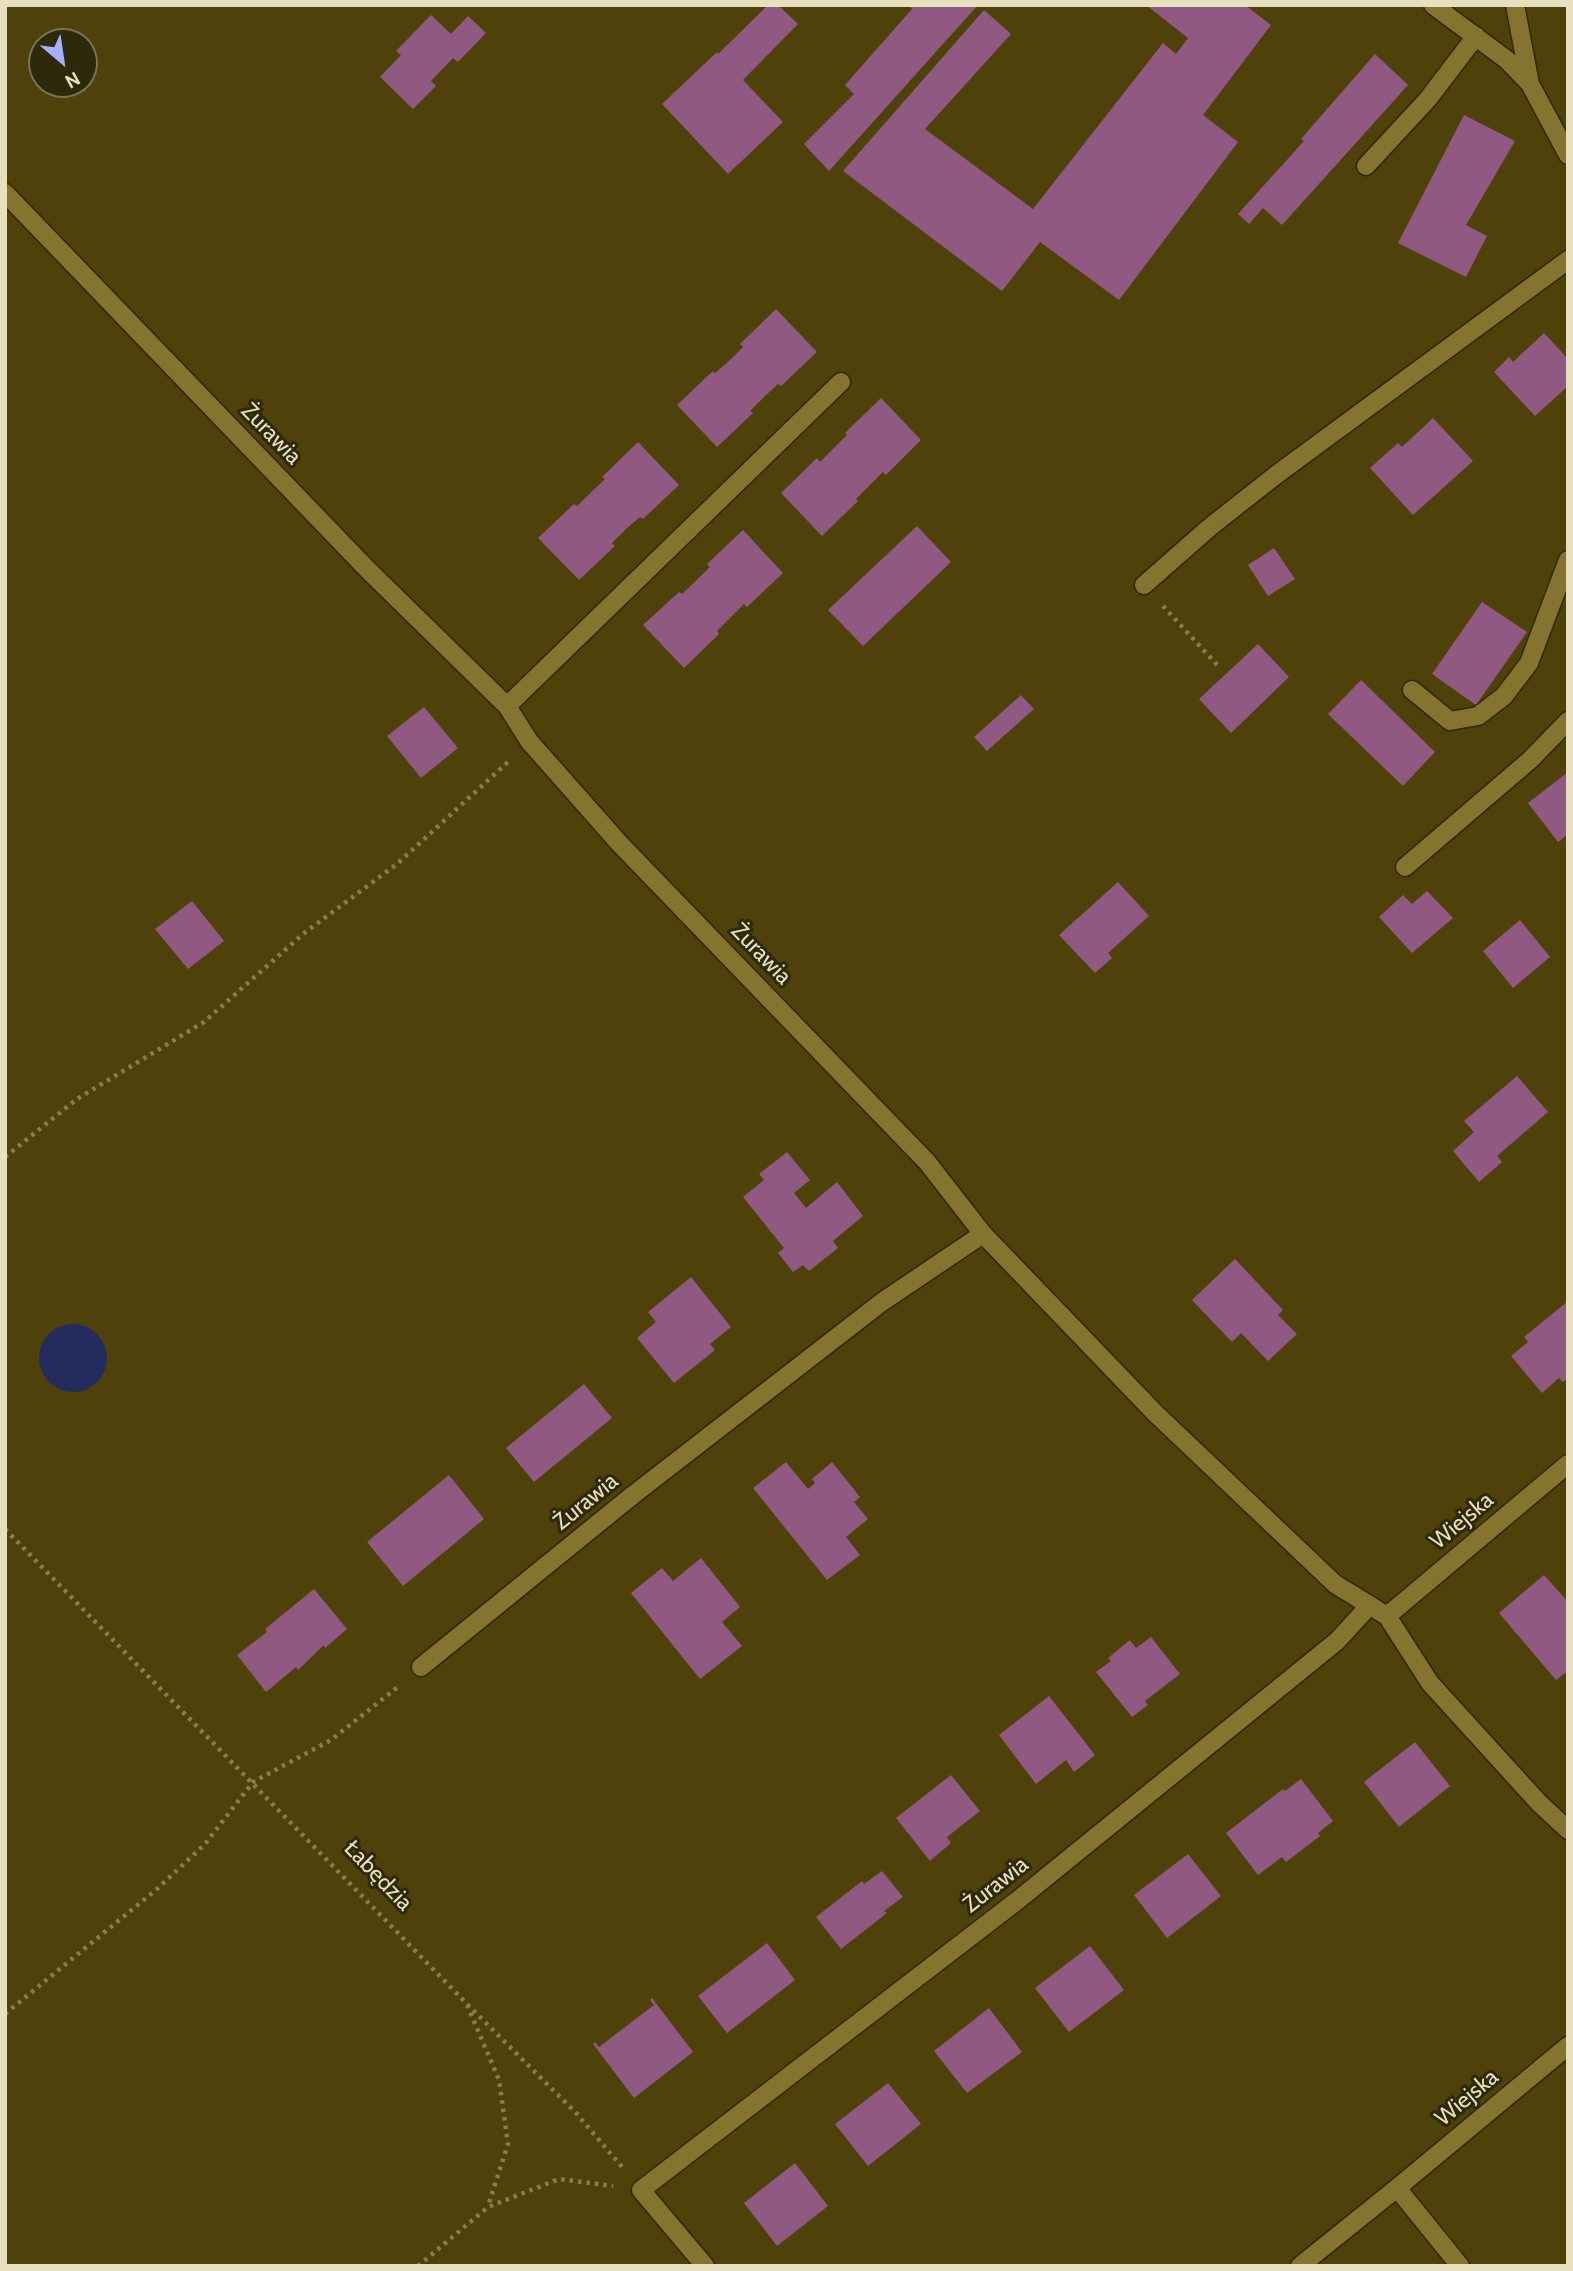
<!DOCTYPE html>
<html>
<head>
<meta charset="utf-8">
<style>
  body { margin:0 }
  #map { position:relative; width:1573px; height:2271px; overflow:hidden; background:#4e420a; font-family:Cabin,sans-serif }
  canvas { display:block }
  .frame { position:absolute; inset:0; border:7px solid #e7dfbd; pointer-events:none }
  .north { position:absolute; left:28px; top:28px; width:70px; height:70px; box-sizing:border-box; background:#2f290c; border:2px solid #797253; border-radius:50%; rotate:151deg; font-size:19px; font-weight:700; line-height:28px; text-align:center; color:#e7dfbd }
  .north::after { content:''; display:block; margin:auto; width:24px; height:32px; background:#a5b1fc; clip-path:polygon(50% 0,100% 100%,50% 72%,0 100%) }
</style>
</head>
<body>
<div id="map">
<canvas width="1573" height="2271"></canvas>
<div class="frame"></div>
<div class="north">N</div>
</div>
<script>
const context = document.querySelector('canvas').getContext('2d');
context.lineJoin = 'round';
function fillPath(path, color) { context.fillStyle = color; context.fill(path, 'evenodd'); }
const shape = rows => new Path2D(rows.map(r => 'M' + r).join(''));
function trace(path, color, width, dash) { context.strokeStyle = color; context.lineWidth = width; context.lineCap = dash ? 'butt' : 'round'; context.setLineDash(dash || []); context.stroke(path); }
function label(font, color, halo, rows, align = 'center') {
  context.font = font + ' Cabin,sans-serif'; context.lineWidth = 6; context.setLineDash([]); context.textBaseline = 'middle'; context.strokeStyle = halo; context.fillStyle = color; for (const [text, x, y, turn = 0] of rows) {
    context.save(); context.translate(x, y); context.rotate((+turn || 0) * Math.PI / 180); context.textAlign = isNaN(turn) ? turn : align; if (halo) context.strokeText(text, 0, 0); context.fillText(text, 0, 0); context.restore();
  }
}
fillPath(shape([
  '39 1358a34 34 0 1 1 68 0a34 34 0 1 1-68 0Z'
]), '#262b5f');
fillPath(shape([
  [768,5,778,5,798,24,743,80,783,122,728,174,662,104,717,52,718,54],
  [909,5,978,5,829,171,804,144,854,94,845,85,912,9],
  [1146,5,1245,5,1271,25,1203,115,1238,142,1119,300,1040,242,1002,291,843,171,984,10,1011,34,925,129,1033,209,1163,43,1176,54,1188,38],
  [431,15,451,34,468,16,486,33,458,62,453,58,431,81,436,86,413,109,380,77,401,55,396,51],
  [1375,54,1408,85,1282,225,1263,208,1249,224,1238,214,1304,141,1301,139],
  [1464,115,1515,141,1466,225,1487,236,1466,277,1398,243],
  [776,309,817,352,781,386,778,384,764,397,750,411,753,413,717,447,677,405,713,371,715,373,729,361,743,347,740,344],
  [1544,333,1568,359,1568,386,1535,416,1494,372,1509,357,1513,362],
  [881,398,921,440,886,475,883,472,856,499,858,501,822,536,781,493,817,458,820,462,847,435,845,433],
  [1433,418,1473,461,1413,515,1370,468,1398,443,1402,447],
  [638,442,679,485,643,519,640,517,626,529,612,543,615,546,579,580,538,538,574,504,577,506,605,479,602,477],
  [917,526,951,562,863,646,828,610],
  [743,530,783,573,747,607,744,604,717,631,719,634,684,668,643,625,679,592,682,594,710,567,707,564],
  [1274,548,1295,579,1268,596,1248,565],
  [1482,602,1527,632,1476,705,1432,674],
  [1258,644,1289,677,1231,733,1199,699],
  [1361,680,1435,752,1403,786,1328,714],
  [1021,695,1034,709,987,751,974,737],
  [424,707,458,748,421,778,387,736],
  [1568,772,1568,834,1558,842,1528,803],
  [1118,882,1149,916,1108,953,1112,958,1095,973,1059,935],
  [1427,891,1453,918,1412,953,1379,917,1403,895,1412,904],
  [192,901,224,941,188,969,155,929],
  [1520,920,1550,957,1513,988,1483,951],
  [1517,1076,1548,1112,1497,1156,1502,1162,1479,1182,1453,1151,1474,1132,1464,1121],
  [787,1152,810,1180,794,1193,806,1208,837,1182,863,1216,833,1241,838,1248,809,1271,803,1265,793,1272,778,1253,784,1248,743,1197,764,1180,759,1174],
  [1235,1259,1283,1310,1278,1315,1297,1334,1268,1361,1241,1333,1232,1342,1192,1300],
  [691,1277,731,1327,710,1344,715,1350,674,1383,637,1338,656,1322,648,1312],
  [1568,1301,1568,1378,1563,1382,1559,1378,1542,1393,1511,1356,1528,1342,1524,1337],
  [584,1384,612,1418,534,1482,506,1448],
  [786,1462,808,1489,815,1483,812,1479,832,1462,860,1497,854,1502,868,1519,846,1537,860,1555,827,1580,753,1488],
  [449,1475,484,1519,403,1586,367,1542],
  [701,1558,740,1607,722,1622,742,1646,700,1679,631,1593,662,1568,673,1581],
  [1544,1575,1568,1602,1568,1671,1556,1680,1499,1613],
  [314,1589,347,1629,325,1648,324,1645,298,1670,296,1667,266,1692,237,1655,267,1632,265,1629],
  [1151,1637,1180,1674,1145,1701,1148,1705,1132,1717,1096,1672,1111,1661,1108,1658,1130,1640,1136,1648],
  [1049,1696,1095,1755,1074,1772,1066,1760,1036,1784,999,1735],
  [1415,1742,1450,1786,1399,1827,1364,1782],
  [951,1775,980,1811,947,1837,951,1843,930,1861,896,1818],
  [1301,1779,1333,1821,1318,1833,1320,1836,1286,1862,1282,1857,1258,1875,1226,1833,1283,1789,1285,1791],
  [1188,1854,1221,1896,1167,1938,1134,1895],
  [882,1871,903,1897,884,1911,887,1913,841,1949,816,1917,862,1881,864,1884],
  [767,1943,795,1980,727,2033,698,1996],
  [1090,1946,1124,1990,1069,2032,1035,1988],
  [652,1998,693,2052,634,2098,593,2044,595,2042,599,2047,654,2005,650,2000],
  [989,2008,1022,2052,967,2093,934,2051],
  [888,2083,921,2124,868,2166,835,2124],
  [795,2163,828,2206,777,2246,744,2203]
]), '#8f5982');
const minor = shape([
  [1433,5,1507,60,1530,84],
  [1515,5,1530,84,1568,155],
  [1366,166,1428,99,1476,36],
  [5,193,368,570,507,706,529,741,619,843,927,1162,983,1234,1155,1413,1335,1584,1387,1616,1430,1683,1539,1803,1568,1830],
  [1144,585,1210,527,1276,475,1568,260],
  [1412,690,1450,721,1478,716,1504,696,1529,663,1568,560],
  [507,706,841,382],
  [1405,867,1530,760,1568,721],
  [1387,1616,1568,1464],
  [421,1667,633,1495,882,1302,983,1234],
  [1397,2188,1460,2266],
  [705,2266,641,2190,1018,1900,1337,1641,1369,1606],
  [1300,2266,1397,2188,1568,2046]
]);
trace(minor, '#312803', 21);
trace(shape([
  [1163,606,1220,668],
  [5,1157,77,1099,204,1022,303,934,397,864,509,761],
  [5,1529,466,2003,576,2113,623,2168],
  [467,2005,499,2080,508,2144,488,2206],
  [5,2014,157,1889,205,1844,253,1782,331,1740,399,1686],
  [418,2266,488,2207,559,2179,613,2186]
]), '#877d4d', 4.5, [3.5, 5]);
trace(minor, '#84742f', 18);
label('23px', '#e7dfbd', '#2f290c', [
  ["Żurawia",271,434,46],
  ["Żurawia",761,954,46],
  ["Żurawia",586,1502,-39],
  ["Wiejska",1462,1521,-40],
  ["Łabędzia",378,1876,46],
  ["Żurawia",996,1885,-38],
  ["Wiejska",1467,2098,-40]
]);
</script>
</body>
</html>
